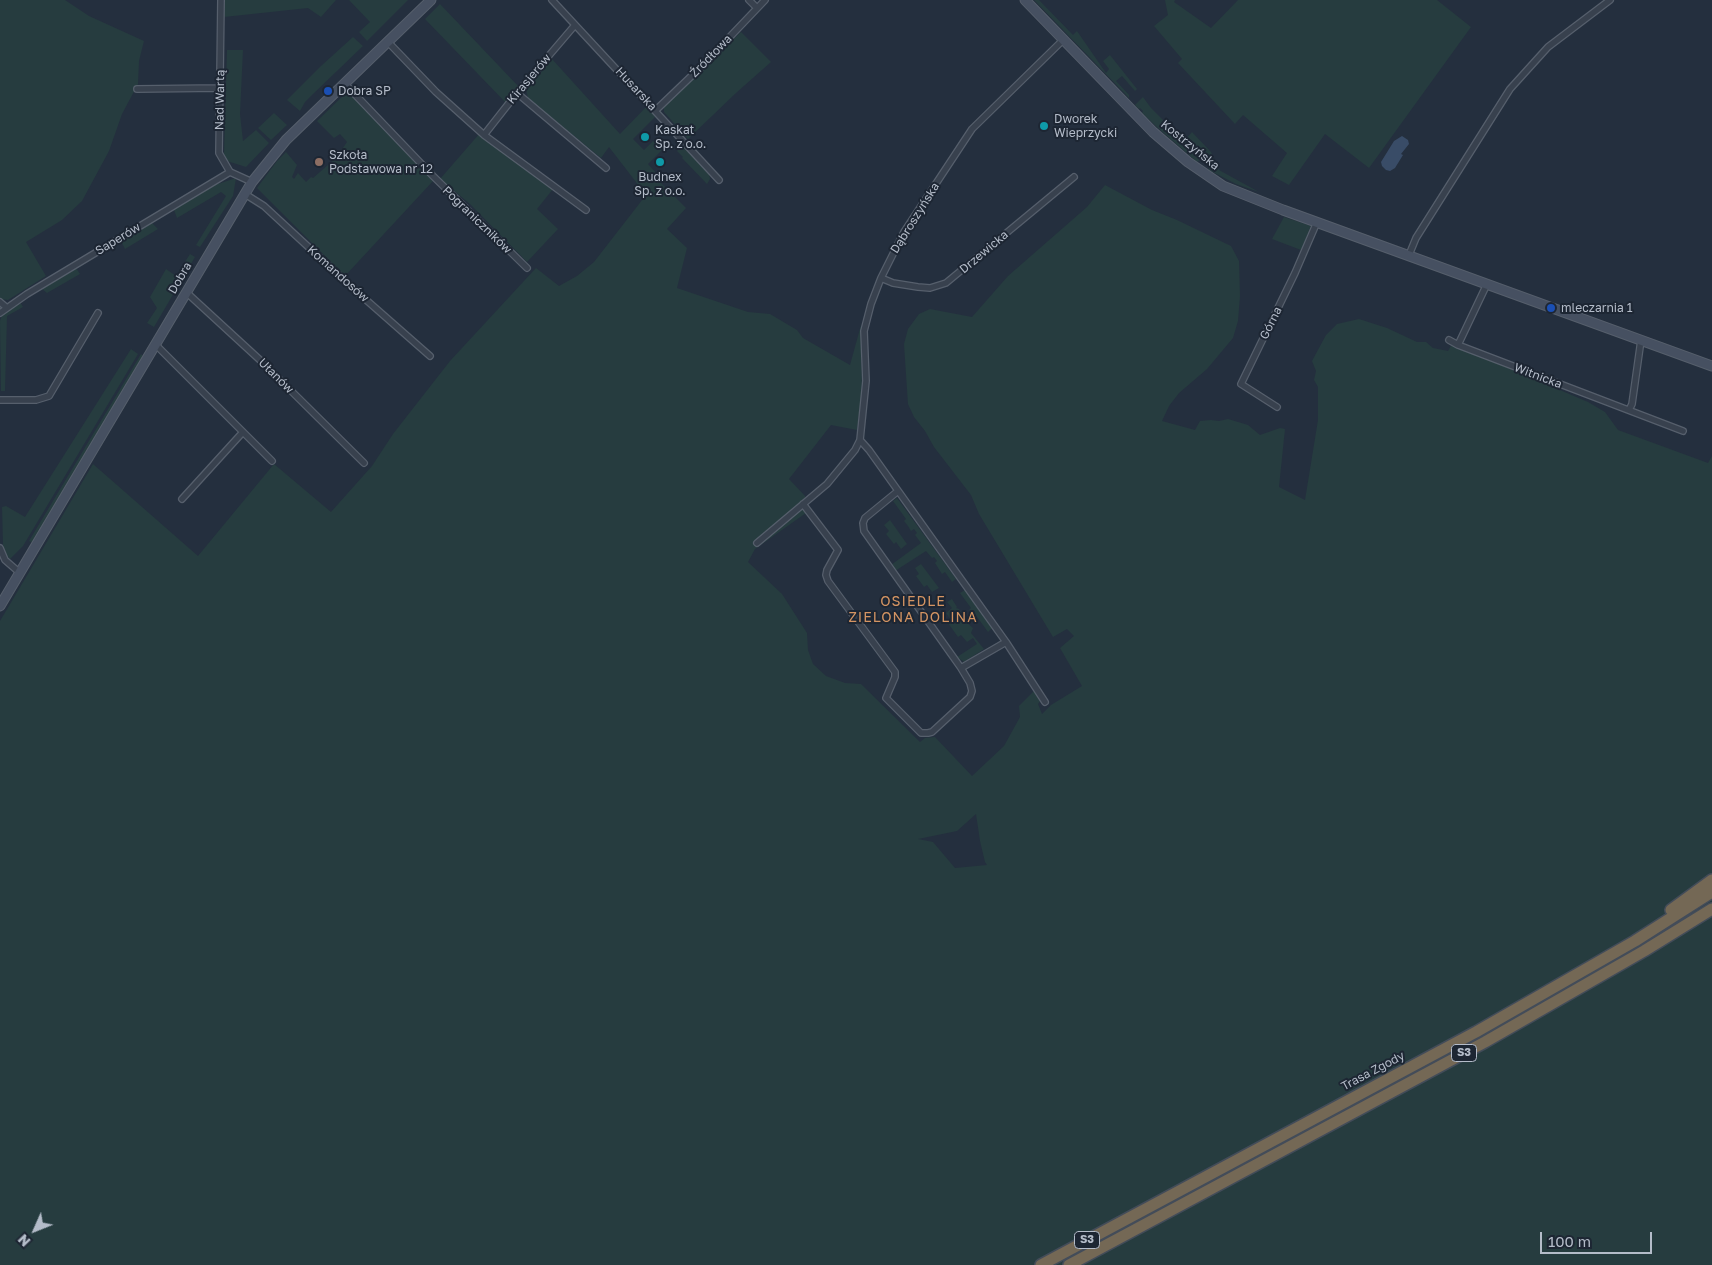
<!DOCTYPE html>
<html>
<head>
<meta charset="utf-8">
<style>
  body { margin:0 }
  #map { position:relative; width:1712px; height:1265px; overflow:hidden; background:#242f3e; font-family:"Golos Text",sans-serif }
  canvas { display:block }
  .north { position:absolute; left:10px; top:1205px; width:50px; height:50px; -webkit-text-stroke:4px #1d2633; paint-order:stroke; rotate:226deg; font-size:14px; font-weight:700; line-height:20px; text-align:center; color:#b4bcc9 }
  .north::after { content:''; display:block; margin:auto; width:18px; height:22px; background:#b4bcc9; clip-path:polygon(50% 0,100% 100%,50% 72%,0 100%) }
  .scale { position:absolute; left:1540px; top:1232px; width:112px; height:22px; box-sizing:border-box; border:2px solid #b4bcc9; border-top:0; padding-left:6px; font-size:15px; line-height:18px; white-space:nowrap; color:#b4bcc9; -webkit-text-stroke:4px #1d2633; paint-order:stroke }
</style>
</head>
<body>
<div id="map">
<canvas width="1712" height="1265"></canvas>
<div class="north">N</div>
<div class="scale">100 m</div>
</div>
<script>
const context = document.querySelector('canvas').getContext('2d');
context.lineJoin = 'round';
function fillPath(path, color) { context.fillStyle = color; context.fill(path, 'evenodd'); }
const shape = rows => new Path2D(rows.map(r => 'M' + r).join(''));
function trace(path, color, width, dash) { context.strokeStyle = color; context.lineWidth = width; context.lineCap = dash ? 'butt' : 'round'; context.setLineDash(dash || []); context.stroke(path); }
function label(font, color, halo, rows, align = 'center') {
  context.font = font + ' "Golos Text",sans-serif'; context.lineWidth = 4; context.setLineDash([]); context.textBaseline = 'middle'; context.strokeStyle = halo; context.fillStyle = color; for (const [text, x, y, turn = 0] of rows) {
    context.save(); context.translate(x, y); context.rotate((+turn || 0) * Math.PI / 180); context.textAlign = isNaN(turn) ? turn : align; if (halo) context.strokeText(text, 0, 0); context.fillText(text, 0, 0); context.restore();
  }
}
fillPath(shape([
  [0,0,65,0,89,16,144,41,139,61,138,84,122,114,109,151,82,201,62,220,26,242,46,276,8,300,0,299],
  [224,0,336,0,321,17,308,8,224,17],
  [349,0,408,0,367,41,359,32,370,22],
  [1034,0,1039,0,1073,35,1077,31,1106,73,1109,69,1103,61,1110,55,1137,89,1135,91,1122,76,1116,81,1129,95,1129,98],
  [1165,0,1175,0,1174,2,1211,28,1238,0,1437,0,1471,27,1369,168,1325,134,1289,185,1272,176,1287,153,1243,115,1235,124,1178,63,1182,59,1154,26,1168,15],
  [440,4,519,87,506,103,425,19],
  [741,32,771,62,736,93,688,139,664,112,664,106],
  [353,37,363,46,312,95,305,102,300,111,287,100,321,66],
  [227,50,243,50,240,114,243,141,256,130,269,143,246,167,227,161,224,154],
  [552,59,620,134,647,106,656,116,633,139,644,150,653,141,662,145,672,145,667,149,665,147,648,164,657,174,655,177,686,208,667,229,687,248,677,288,748,312,770,314,797,330,803,338,850,365,861,325,862,392,857,430,831,425,789,479,805,496,806,513,755,549,748,562,782,594,807,633,808,650,813,664,826,676,845,683,861,684,920,742,925,738,935,737,972,776,1004,746,1020,717,1019,706,1035,690,1041,700,1038,704,1042,714,1051,705,1082,686,1060,648,1074,636,1067,629,1053,637,979,514,971,495,934,447,925,431,914,417,908,404,904,344,908,329,919,314,930,309,972,317,1008,276,1087,207,1105,185,1152,210,1177,220,1231,246,1239,261,1240,296,1238,321,1233,338,1207,369,1179,393,1169,406,1162,421,1195,430,1200,421,1211,420,1219,421,1228,419,1248,425,1260,435,1280,428,1285,429,1279,487,1305,500,1318,420,1318,387,1314,380,1316,371,1312,361,1326,335,1337,324,1359,319,1387,328,1417,342,1426,342,1433,348,1448,351,1452,344,1588,402,1605,412,1618,430,1708,463,1712,456,1712,1265,0,1265,0,621,93,464,198,556,274,464,331,512,372,466,393,434,450,361,536,268,559,286,577,276,594,262,646,195,609,147,601,158,528,98,526,89],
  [976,814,980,841,985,862,987,865,955,868,933,842,918,839,957,831],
  [348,91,433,181,345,276,257,188,277,161,286,152,297,165,292,177,294,179,298,173,306,182,311,177,313,178,336,158,347,142,340,134,334,138,317,121],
  [1143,97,1151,108,1184,141,1192,132,1211,152,1219,170,1259,192,1236,184,1209,170,1210,163,1202,159,1197,162,1158,128,1142,113,1143,111,1140,108,1139,109,1135,105],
  [274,113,287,125,271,140,258,128],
  [480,133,553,189,537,209,558,229,527,262,470,204,440,179],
  [683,144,709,172,710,179,707,184,682,158,683,157,677,151],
  [236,178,233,196,200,247,196,245,226,196,221,192,177,218,174,210,215,185],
  [1284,217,1311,226,1301,250,1272,239],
  [152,223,158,229,125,249,121,241],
  [190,254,195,257,154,327,147,323,157,308,150,297,166,269,176,276],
  [76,268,80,274,47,293,42,289],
  [20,302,23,307,7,316,5,391,1,391,0,321,2,315],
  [131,349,138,354,23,546,10,559,5,554,3,545,2,507,6,506,25,517],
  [141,354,143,356,33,543,29,541],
  [897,498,956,579,952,582,945,572,942,574,935,563,937,561,934,557,932,558,926,551,895,571,891,565,921,543,915,535,917,533,914,529,911,531,908,526,904,521,906,519,893,501],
  [890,520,907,544,901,549,896,542,894,544,886,534,889,531,884,525],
  [921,564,939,588,932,592,927,585,924,587,916,576,919,574,915,568],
  [965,590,992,628,988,632,975,614,972,615,969,610,971,608,960,593],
  [952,599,957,607,956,608,959,609,966,619,965,621,973,628,971,633,984,649,964,662,957,657,977,644,973,638,967,642,961,635,958,637,948,623,951,620,946,613,952,608,947,602]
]), '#263c3f');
fillPath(shape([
  [1402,136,1408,140,1409,144,1401,154,1403,155,1395,168,1390,171,1386,170,1382,166,1381,162,1394,141]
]), '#394c67');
const street = shape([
  [221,0,219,153,230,172,252,182],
  [552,0,719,180],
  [749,0,757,8],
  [388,42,436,92,484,135,586,210],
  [345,84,433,176,527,268],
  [137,89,220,88],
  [517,93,606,168],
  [656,110,704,64,765,0],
  [484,135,517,93,575,25],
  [245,194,264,206,356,291,430,356],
  [1409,255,1416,238,1510,89,1548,47,1610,0],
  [881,278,893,283,918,287,930,288,946,283,1074,177],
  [186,292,260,360,364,463],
  [0,302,7,308],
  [0,313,27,294,230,172],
  [1449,340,1458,345,1683,431],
  [156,345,272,461],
  [1458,345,1487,284],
  [0,400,36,400,49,396,98,313],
  [1277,407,1241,384,1295,273,1317,222],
  [1629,410,1632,404,1641,340],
  [860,440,869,450,1006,642,1045,702],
  [182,499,243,432],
  [803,504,838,550,827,570,826,575,828,581,895,672,895,677,886,698,921,733,928,733,932,732,970,697,972,691,970,683,961,668,864,531,863,523,865,518,898,491],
  [757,543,827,484,855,450,860,440,866,381,864,331,871,304,881,278,904,232,972,129,1063,40],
  [0,548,5,560,20,573],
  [961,668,1006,642]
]);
const secondary = shape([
  [1025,0,1153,132,1188,162,1223,186,1283,210,1712,366],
  [0,606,252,182,286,140,431,0]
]);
const highway = shape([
  [1671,910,1712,880],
  [1041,1265,1476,1032,1635,941,1712,892],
  [1069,1265,1485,1042,1644,951,1712,909]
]);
trace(street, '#565f6c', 8);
trace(secondary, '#565f6c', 11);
trace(highway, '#434c59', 14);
trace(street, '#38414e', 5.5);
trace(secondary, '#465061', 9);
trace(highway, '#746855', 11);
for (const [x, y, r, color] of [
  [328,91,5,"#1a4fb4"],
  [1044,126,5,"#0f9aa8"],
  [645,137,5,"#0f9aa8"],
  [319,162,5,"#8d6e63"],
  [660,162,5,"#0f9aa8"],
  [1551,308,5,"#1a4fb4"]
]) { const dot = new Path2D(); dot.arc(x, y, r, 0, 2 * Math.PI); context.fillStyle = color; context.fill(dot); trace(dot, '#1d2633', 2); }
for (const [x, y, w] of [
  [1464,1053,25],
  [1087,1240,25]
]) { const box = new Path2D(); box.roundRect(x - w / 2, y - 8.5, w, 17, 4); context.fillStyle = '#1d2633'; context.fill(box); trace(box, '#b4bcc9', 1); }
label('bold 11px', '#b4bcc9', null, [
  ["S3",1464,1053],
  ["S3",1087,1240]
]);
label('12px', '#b4bcc9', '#1d2633', [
  ["Źródłowa",711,56,-46],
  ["Kirasjerów",529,79,-50],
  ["Husarska",636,89,47],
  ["Nad Wartą",220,100,-89],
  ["Kostrzyńska",1190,145,39],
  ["Dąbroszyńska",915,218,-58],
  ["Pograniczników",477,220,44],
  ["Saperów",118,239,-31],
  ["Drzewicka",984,252,-40],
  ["Komandosów",338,274,42],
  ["Dobra",180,278,-60],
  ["Górna",1271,323,-64],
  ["Ułanów",276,376,45],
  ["Witnicka",1538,376,21],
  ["Trasa Zgody",1373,1071,-28]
]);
label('12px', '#b4bcc9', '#1d2633', [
  ["Dobra SP",338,91],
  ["Dworek",1054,119],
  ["Wieprzycki",1054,133],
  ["Kaskat",655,130],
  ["Sp. z o.o.",655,144],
  ["Szkoła",329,155],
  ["Podstawowa nr 12",329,169],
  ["Budnex",660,177,"center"],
  ["Sp. z o.o.",660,191,"center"],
  ["mleczarnia 1",1561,308]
], 'left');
context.letterSpacing = '1px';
label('14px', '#d59563', '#1d2633', [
  ["OSIEDLE",913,602],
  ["ZIELONA DOLINA",913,618]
]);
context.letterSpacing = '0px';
</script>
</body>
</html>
